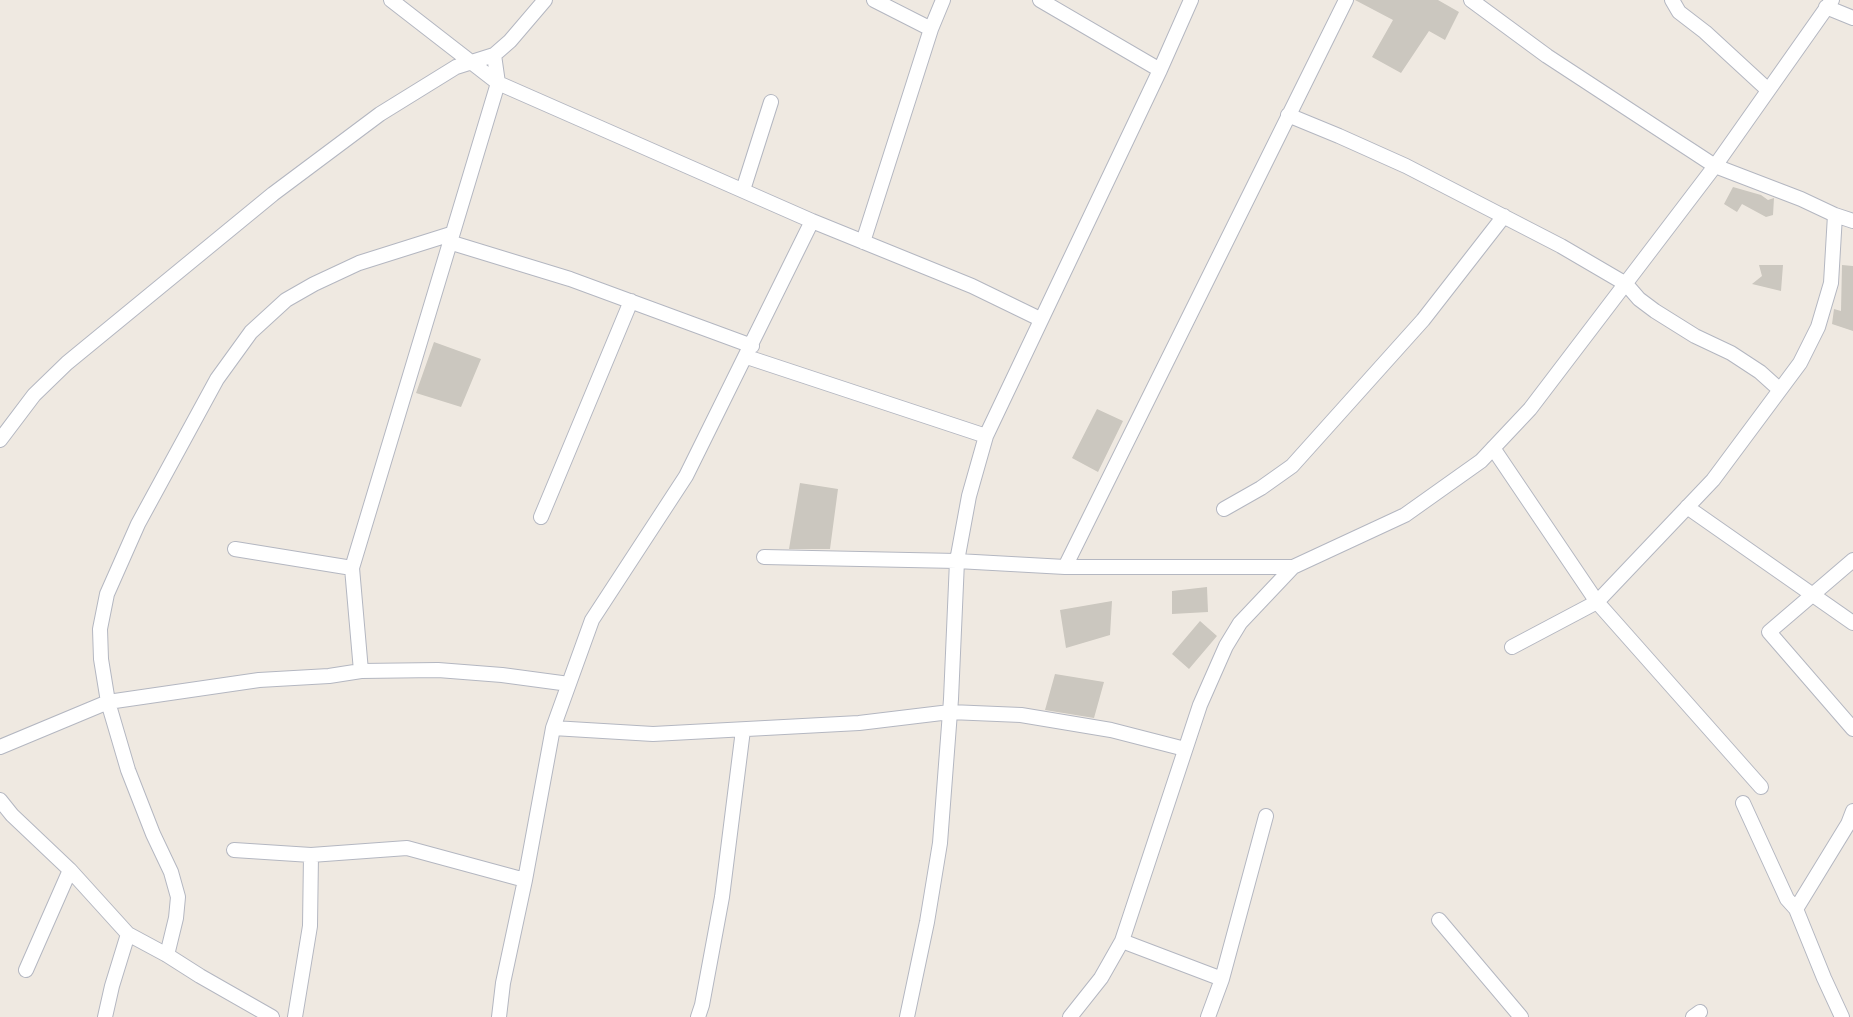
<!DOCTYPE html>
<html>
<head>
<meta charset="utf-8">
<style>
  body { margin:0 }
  canvas { display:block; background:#efe9e1 }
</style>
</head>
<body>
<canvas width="1853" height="1017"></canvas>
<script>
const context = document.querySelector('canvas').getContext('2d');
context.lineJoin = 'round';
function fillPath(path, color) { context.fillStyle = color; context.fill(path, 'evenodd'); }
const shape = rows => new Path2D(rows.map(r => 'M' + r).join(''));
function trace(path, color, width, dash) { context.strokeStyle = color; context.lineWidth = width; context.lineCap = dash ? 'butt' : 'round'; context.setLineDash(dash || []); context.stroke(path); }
fillPath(shape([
  [1355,0,1438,0,1459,12,1445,40,1429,31,1401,73,1372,57,1393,20],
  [1733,187,1761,195,1768,200,1774,198,1773,215,1766,217,1742,204,1737,212,1724,204],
  [1759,265,1783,265,1781,291,1752,284,1762,276],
  [1842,265,1853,266,1853,331,1832,324,1834,309,1841,311],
  [434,342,481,359,461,407,416,393],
  [1097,409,1123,421,1098,472,1072,458],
  [800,483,838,489,830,549,789,549],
  [1207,587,1208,612,1172,614,1172,591],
  [1112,601,1110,635,1066,648,1060,610],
  [1200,621,1217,636,1189,669,1172,654],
  [1055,674,1104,682,1094,718,1045,710]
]), '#cbc7bf');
const minor = shape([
  [874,0,931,29],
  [1040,0,1160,70],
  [1471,0,1547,56,1715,166,1801,199,1835,215,1831,283,1818,327,1800,363,1713,480,1597,602,1512,647],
  [1672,0,1679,12,1705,32,1768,90],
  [1826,7,1853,18],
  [494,55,498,83,812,221,972,286,1040,319],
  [1288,115,1339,136,1406,166,1561,246,1626,284,1639,299,1655,311,1695,336,1731,353,1760,372,1780,390],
  [743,190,771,102],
  [1835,215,1853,221],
  [449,242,570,279,752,346],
  [863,242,931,29,943,0],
  [747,357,986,436],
  [0,440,34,395,67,363,273,194,380,114,456,67,494,55,510,41,545,0],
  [1493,448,1597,602,1761,787],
  [1687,507,1853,623],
  [1224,509,1261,488,1292,466,1423,320,1504,216],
  [541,517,631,301],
  [235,549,352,568],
  [764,557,957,561,1065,567,1293,567],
  [1853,560,1769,632,1853,729],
  [1065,567,1346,0],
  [361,671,352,568,498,83,391,0],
  [553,728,653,734,859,723,950,712,1021,715,1111,730,1185,749],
  [0,747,108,702,259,680,329,676,361,671,438,670,502,675,569,684],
  [0,800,12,815,70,870,128,934,167,955,200,976,272,1017],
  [1743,803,1787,899,1796,909,1824,978,1842,1017],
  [234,850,311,855,407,848,525,880],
  [1796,909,1848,824,1853,811],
  [1439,920,1521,1017],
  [1122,941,1222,979],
  [167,955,176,918,178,897,171,872,153,834,128,770,108,702,101,659,100,629,107,594,138,524,217,379,251,332,286,300,314,284,359,263,451,234],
  [26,970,70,870],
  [105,1017,112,986,128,934],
  [295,1017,310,926,311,855],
  [499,1017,503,983,525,880,553,728,592,620,686,476,812,221],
  [698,1017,702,1005,722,897,743,730],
  [907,1017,927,922,940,843,951,699,957,561,969,496,986,436,1160,70,1191,0],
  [1070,1017,1101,978,1122,941,1200,705,1226,646,1240,623,1293,567,1405,515,1481,461,1530,409,1715,166,1832,0],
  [1208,1017,1222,979,1266,816],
  [1693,1017,1700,1012]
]);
trace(minor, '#b4b7c1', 16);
trace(minor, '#fff', 14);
</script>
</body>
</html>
